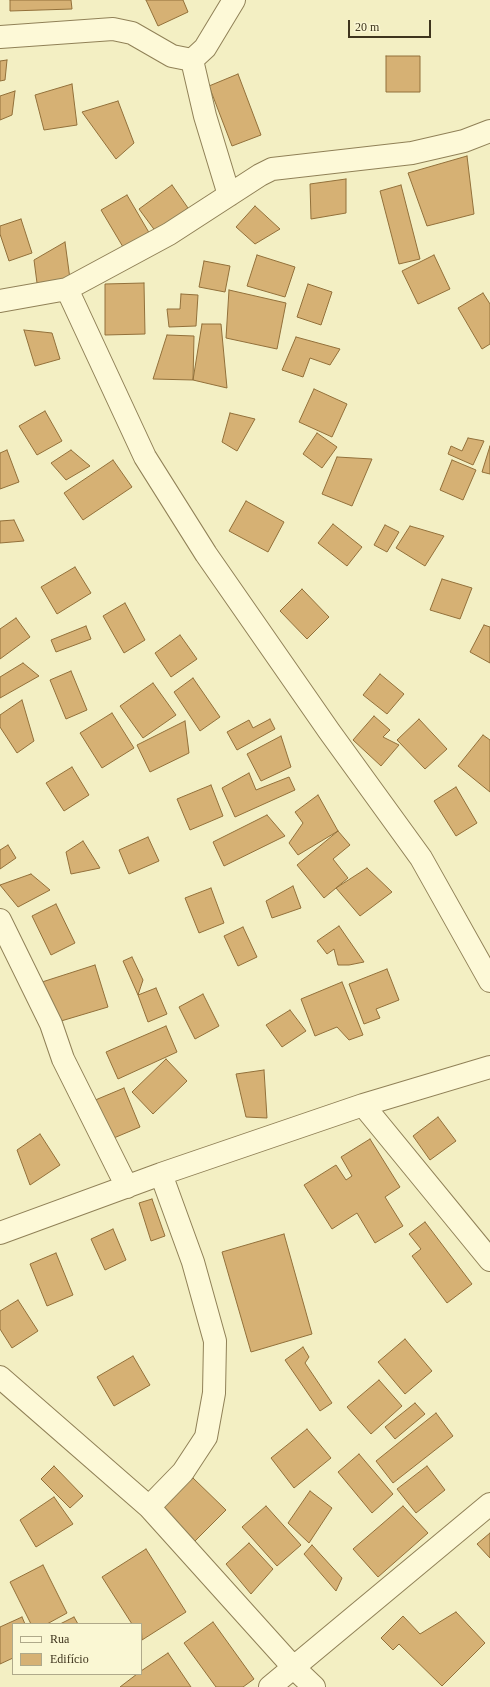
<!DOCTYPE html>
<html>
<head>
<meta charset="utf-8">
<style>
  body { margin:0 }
  #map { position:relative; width:490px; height:1687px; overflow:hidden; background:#f3efc3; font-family:"Times New Roman",serif }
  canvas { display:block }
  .legend { position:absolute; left:12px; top:1623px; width:130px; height:52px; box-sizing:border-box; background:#faf7d3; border:1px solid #afa98a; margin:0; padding:5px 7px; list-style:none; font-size:12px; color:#3e341d }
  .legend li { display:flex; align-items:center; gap:8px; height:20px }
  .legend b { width:20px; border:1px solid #afa98a }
  .scale { position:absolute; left:348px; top:20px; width:83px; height:18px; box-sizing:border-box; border:2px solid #3e341d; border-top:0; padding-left:5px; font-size:12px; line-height:14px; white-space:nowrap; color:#3e341d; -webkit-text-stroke:3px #faf7d3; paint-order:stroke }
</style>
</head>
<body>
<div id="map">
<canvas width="490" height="1687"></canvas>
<ul class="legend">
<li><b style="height:5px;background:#fdf9d7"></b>Rua</li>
<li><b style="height:11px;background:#d6b174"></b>Edifício</li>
</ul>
<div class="scale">20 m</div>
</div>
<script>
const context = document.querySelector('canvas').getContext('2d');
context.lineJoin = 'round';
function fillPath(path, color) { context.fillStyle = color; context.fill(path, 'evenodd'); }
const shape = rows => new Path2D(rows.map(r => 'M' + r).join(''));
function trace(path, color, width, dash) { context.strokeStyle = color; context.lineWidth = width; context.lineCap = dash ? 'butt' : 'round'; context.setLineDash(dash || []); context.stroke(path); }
const building = shape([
  [10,0,71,0,72,9,10,11,10,0],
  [146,0,183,0,188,12,158,26,146,0],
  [386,56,420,56,420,92,386,92,386,56],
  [7,60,5,80,0,81,0,61,7,60],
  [238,74,261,135,232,146,209,86,238,74],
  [72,84,77,125,44,130,35,95,72,84],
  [15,91,12,115,0,120,0,96,15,91],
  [118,101,134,143,116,159,82,112,118,101],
  [467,156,474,214,427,226,408,173,467,156],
  [346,179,346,213,311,219,310,184,346,179],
  [172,185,188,208,156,232,139,209,172,185],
  [401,185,420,259,399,264,380,191,401,185],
  [127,195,151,236,126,252,101,210,127,195],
  [255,206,280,229,255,244,236,227,255,206],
  [21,219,32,253,9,261,0,234,0,226,21,219],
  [65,242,70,279,37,283,34,260,65,242],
  [257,255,295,267,285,297,247,286,257,255],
  [434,255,450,289,418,304,402,271,434,255],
  [204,261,230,266,225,292,199,287,204,261],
  [144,283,145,334,105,335,105,284,144,283],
  [308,284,332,292,321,325,297,317,308,284],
  [229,290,286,303,277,349,226,338,229,290],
  [483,293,490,304,490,344,482,349,458,308,483,293],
  [181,294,198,295,196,326,169,327,167,309,180,309,181,294],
  [202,324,221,324,227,388,193,380,202,324],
  [24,330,52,333,60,359,35,366,24,330],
  [167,335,194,336,193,380,153,379,167,335],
  [296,337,340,349,330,365,310,358,303,377,282,370,296,337],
  [314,389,347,404,332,437,299,422,314,389],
  [45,411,62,441,37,455,19,426,45,411],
  [230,413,255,419,237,451,222,442,230,413],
  [317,433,337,447,322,468,303,454,317,433],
  [468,438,484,441,473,465,448,454,451,446,462,451,468,438],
  [490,446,490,474,482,472,490,446],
  [7,450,19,482,0,489,0,453,7,450],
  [71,450,90,466,66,480,51,463,71,450],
  [337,457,372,459,352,506,322,494,337,457],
  [113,460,132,487,83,520,64,493,113,460],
  [452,460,476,470,463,500,440,490,452,460],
  [246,501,284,522,268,552,229,531,246,501],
  [14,520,24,541,0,543,0,521,14,520],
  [333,524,362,547,347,566,318,543,333,524],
  [385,525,399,532,387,552,374,545,385,525],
  [410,526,444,536,425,566,396,548,410,526],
  [75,567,91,593,57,614,41,587,75,567],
  [442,579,472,588,460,619,430,610,442,579],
  [302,589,329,617,307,639,280,611,302,589],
  [125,603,145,640,124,653,103,616,125,603],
  [16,618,30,637,0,659,0,629,16,618],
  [484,625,490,627,490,663,470,652,484,625],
  [86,626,91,639,56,652,51,640,86,626],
  [180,635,197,659,171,677,155,653,180,635],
  [23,663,39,676,0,698,0,677,23,663],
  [71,671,87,710,66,719,50,680,71,671],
  [380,674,404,694,387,714,363,695,380,674],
  [193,678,220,717,200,731,174,692,193,678],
  [153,683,176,715,143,738,120,706,153,683],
  [22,700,34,741,17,753,0,727,0,715,22,700],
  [112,713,134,748,102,768,80,733,112,713],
  [374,716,390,730,383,737,399,745,381,766,353,740,374,716],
  [270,719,275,729,237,750,227,732,249,720,253,728,270,719],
  [419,719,447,749,425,769,397,740,419,719],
  [185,721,189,753,150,772,137,745,185,721],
  [483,735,490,740,490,792,458,766,483,735],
  [281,736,291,767,261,781,247,754,281,736],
  [72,767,89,795,64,811,46,783,72,767],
  [249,773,256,790,289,777,295,790,235,817,222,788,249,773],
  [211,785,223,816,190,830,177,799,211,785],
  [456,787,477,823,456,836,434,801,456,787],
  [318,795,338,831,298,855,289,843,303,823,295,812,318,795],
  [267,815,285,836,224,866,213,842,267,815],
  [338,831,350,845,333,859,348,878,324,898,297,865,338,831],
  [148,837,159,861,129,874,119,850,148,837],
  [83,841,100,868,71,874,66,852,83,841],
  [8,845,16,858,0,869,0,850,8,845],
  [367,868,392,892,360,916,336,888,367,868],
  [31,874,50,890,18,907,0,885,31,874],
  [293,886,301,908,272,918,266,901,293,886],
  [211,888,224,923,199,933,185,898,211,888],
  [56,904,75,943,51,955,32,916,56,904],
  [339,926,364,962,349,965,338,965,334,949,327,954,317,941,339,926],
  [243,927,257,957,238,966,224,936,243,927],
  [132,957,143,980,138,995,123,961,132,957],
  [95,965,108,1007,51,1024,39,983,95,965],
  [387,969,399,1000,376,1009,380,1018,364,1024,349,984,387,969],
  [342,982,363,1035,349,1040,337,1027,315,1036,301,999,342,982],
  [156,988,167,1014,148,1022,138,995,156,988],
  [203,994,219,1026,195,1039,179,1007,203,994],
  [290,1010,306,1031,282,1047,266,1025,290,1010],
  [166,1026,177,1052,118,1079,106,1052,166,1026],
  [166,1059,187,1081,153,1114,132,1092,166,1059],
  [264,1070,267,1118,246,1117,236,1074,264,1070],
  [124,1088,140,1127,109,1140,93,1101,124,1088],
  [438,1117,456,1141,430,1160,413,1136,438,1117],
  [40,1134,60,1165,30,1185,17,1150,40,1134],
  [370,1139,400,1187,385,1197,403,1226,375,1243,357,1213,332,1229,304,1185,336,1165,346,1180,352,1176,341,1157,370,1139],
  [152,1199,165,1236,151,1241,139,1203,152,1199],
  [425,1222,472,1284,447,1303,412,1256,421,1249,409,1234,425,1222],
  [113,1229,126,1260,105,1270,91,1239,113,1229],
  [284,1234,312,1334,251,1352,222,1252,284,1234],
  [56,1253,73,1295,47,1306,30,1264,56,1253],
  [18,1300,38,1331,12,1348,0,1329,0,1311,18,1300],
  [405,1339,432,1371,405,1394,378,1362,405,1339],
  [303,1347,309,1357,305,1363,332,1403,320,1411,285,1360,303,1347],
  [133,1356,150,1385,114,1406,97,1377,133,1356],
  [379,1380,402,1406,371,1434,347,1407,379,1380],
  [415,1403,425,1414,395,1439,385,1427,415,1403],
  [436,1413,453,1436,393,1483,376,1461,436,1413],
  [307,1429,331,1458,294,1488,271,1458,307,1429],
  [359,1454,393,1494,372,1513,338,1472,359,1454],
  [54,1466,83,1496,70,1508,41,1479,54,1466],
  [427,1466,445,1490,416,1513,397,1489,427,1466],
  [193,1478,226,1510,195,1541,163,1508,193,1478],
  [310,1491,332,1508,309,1543,288,1523,310,1491],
  [54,1497,73,1524,36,1547,20,1520,54,1497],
  [266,1506,301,1545,277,1566,242,1527,266,1506],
  [403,1506,428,1533,378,1577,353,1549,403,1506],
  [490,1533,490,1558,477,1544,490,1533],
  [249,1543,273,1569,251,1594,226,1564,249,1543],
  [312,1545,342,1578,336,1591,304,1554,312,1545],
  [146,1549,186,1612,142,1640,141,1624,132,1624,102,1577,146,1549],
  [43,1565,67,1613,47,1624,31,1624,10,1582,43,1565],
  [456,1612,485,1643,442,1686,399,1644,393,1650,381,1638,403,1616,420,1634,456,1612],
  [22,1617,25,1624,13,1624,13,1658,0,1664,0,1627,22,1617],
  [74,1617,78,1624,60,1624,74,1617],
  [213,1622,254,1679,243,1687,216,1687,184,1643,213,1622],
  [168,1653,191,1687,120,1687,137,1674,141,1674,141,1671,168,1653]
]);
fillPath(building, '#d6b174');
trace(building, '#92703a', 1);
const minor = shape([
  [0,37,113,29,132,33,172,56,192,60],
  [192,60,205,116,229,195],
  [192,60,205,48,234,0],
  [67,289,145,457,206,554,329,731,421,858,490,981],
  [0,301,67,289,169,234,260,175,272,169,412,153,464,141,490,131],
  [0,920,51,1024,63,1059,127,1187],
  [363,1105,490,1260],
  [0,1233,161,1174,363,1105,490,1067],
  [0,1377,149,1507,294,1668,314,1687],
  [149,1507,183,1472,206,1437,214,1393,215,1341,193,1262,161,1174],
  [270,1687,490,1504]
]);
trace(minor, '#908157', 24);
trace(minor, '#fdf9d7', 22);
</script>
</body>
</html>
